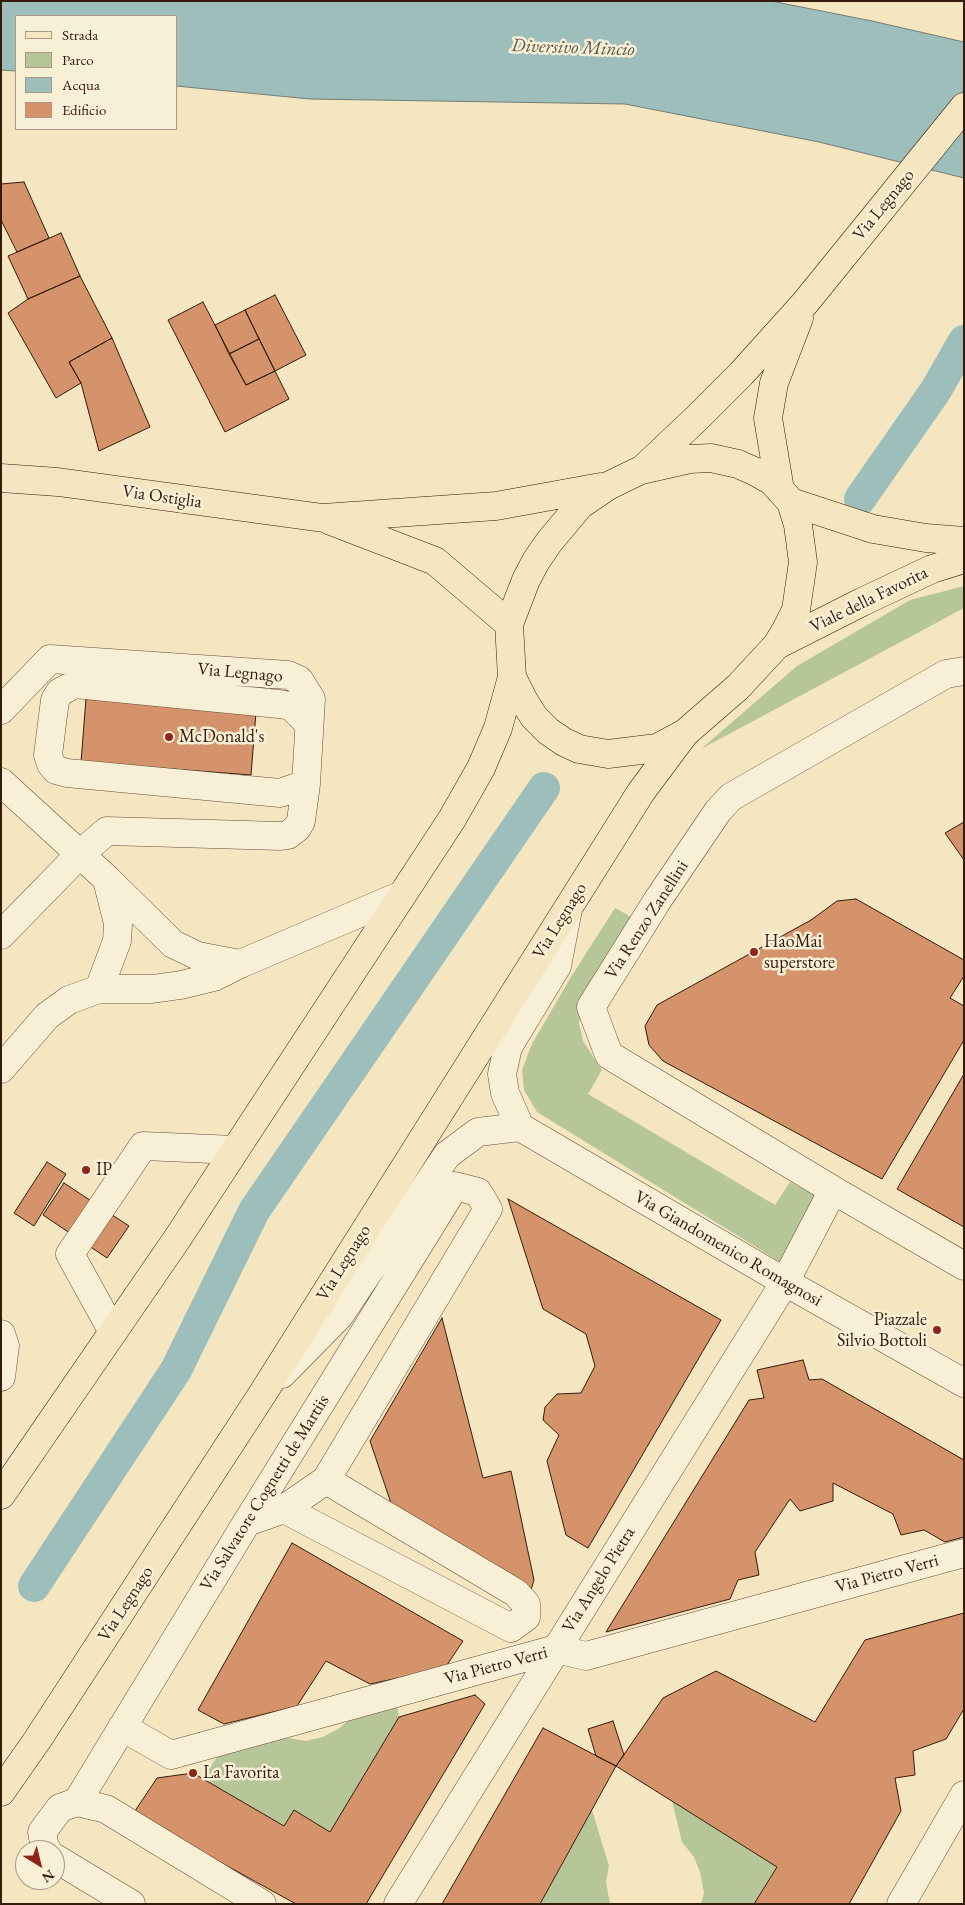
<!DOCTYPE html>
<html>
<head>
<meta charset="utf-8">
<style>
  body { margin:0 }
  #map { position:relative; width:965px; height:1905px; overflow:hidden; background:#f5e6c2; font-family:"EB Garamond",serif }
  canvas { display:block }
  .frame { position:absolute; inset:0; border:2px solid #351b09; pointer-events:none }
  .legend { position:absolute; left:15px; top:15px; width:162px; height:115px; box-sizing:border-box; background:#f8efd7; border:1px solid #aa9a85; margin:0; padding:6px 9px; list-style:none; font-size:15px; color:#351b09 }
  .legend li { display:flex; align-items:center; gap:10px; height:25px }
  .legend b { width:25px; border:1px solid #aa9a85 }
  .north { position:absolute; left:15px; top:1840px; width:50px; height:50px; box-sizing:border-box; background:#f8efd7; border:1px solid #aa9a85; border-radius:50%; rotate:144deg; font-size:14px; font-weight:700; line-height:20px; text-align:center; color:#351b09 }
  .north::after { content:''; display:block; margin:auto; width:18px; height:22px; background:#8f2418; clip-path:polygon(50% 0,100% 100%,50% 72%,0 100%) }
</style>
</head>
<body>
<div id="map">
<canvas width="965" height="1905"></canvas>
<div class="frame"></div>
<ul class="legend">
<li><b style="height:6px;background:#f5e6c2"></b>Strada</li>
<li><b style="height:14px;background:#b6c698"></b>Parco</li>
<li><b style="height:14px;background:#9dbeba"></b>Acqua</li>
<li><b style="height:14px;background:#d4936a"></b>Edificio</li>
</ul>
<div class="north">N</div>
</div>
<script>
const context = document.querySelector('canvas').getContext('2d');
context.lineJoin = 'round';
function fillPath(path, color) { context.fillStyle = color; context.fill(path, 'evenodd'); }
const shape = rows => new Path2D(rows.map(r => 'M' + r).join(''));
function trace(path, color, width, dash) { context.strokeStyle = color; context.lineWidth = width; context.lineCap = dash ? 'butt' : 'round'; context.setLineDash(dash || []); context.stroke(path); }
function label(font, color, halo, rows, align = 'center') {
  context.font = font + ' "EB Garamond",serif'; context.lineWidth = 5; context.setLineDash([]); context.textBaseline = 'middle'; context.strokeStyle = halo; context.fillStyle = color; for (const [text, x, y, turn = 0] of rows) {
    context.save(); context.translate(x, y); context.rotate((+turn || 0) * Math.PI / 180); context.textAlign = isNaN(turn) ? turn : align; if (halo) context.strokeText(text, 0, 0); context.fillText(text, 0, 0); context.restore();
  }
}
fillPath(shape([
  [964,586,964,608,701,749,797,666,910,600],
  [615,908,635,919,584,1001,579,1023,583,1041,602,1070,588,1094,775,1205,790,1182,818,1197,782,1263,537,1112,524,1090,522,1070,532,1044,571,977],
  [395,1694,399,1717,330,1832,294,1810,284,1826,202,1778,230,1739,282,1737,306,1741,323,1737,338,1729,358,1713],
  [672,1801,777,1867,754,1904,701,1904,704,1893,700,1872,694,1857,682,1842],
  [592,1810,609,1866,606,1882,610,1904,540,1904]
]), '#b6c698');
const water = shape([
  [1,1,771,1,872,21,964,42,964,178,819,142,625,104,310,99,176,86,176,16,16,16,16,71,1,70,1,1]
]);
fillPath(water, '#9dbeba');
trace(water, '#737d73', 1);
trace(shape([
  [860,499,936,390,964,341],
  [34,1586,176,1370,254,1211,544,788]
]), '#9dbeba', 32);
const building = shape([
  [24,182,49,238,17,252,1,220,1,184,24,182],
  [61,233,80,276,28,299,8,256,61,233],
  [80,276,112,338,69,362,81,383,56,398,8,313,28,299,80,276],
  [275,295,306,355,275,371,245,310,275,295],
  [203,302,246,385,275,371,289,399,225,432,168,320,203,302],
  [245,310,259,339,229,354,215,325,245,310],
  [112,338,150,427,99,451,81,383,69,362,112,338],
  [259,339,275,371,246,385,229,354,259,339],
  [86,699,256,712,251,775,81,762,86,699],
  [964,822,964,860,945,833,964,822],
  [856,899,964,960,964,976,950,998,964,1006,964,1040,882,1179,663,1061,649,1045,645,1026,657,1005,811,920,837,901,856,899],
  [964,1074,964,1227,897,1189,964,1074],
  [47,1162,66,1174,34,1226,14,1213,47,1162],
  [64,1183,129,1226,107,1258,43,1215,64,1183],
  [508,1199,721,1320,588,1548,566,1535,547,1461,559,1435,543,1420,545,1407,557,1394,581,1393,595,1366,586,1334,543,1309,508,1199],
  [442,1318,483,1478,511,1471,534,1580,531,1590,394,1512,370,1441,442,1318],
  [803,1360,809,1380,822,1379,964,1460,964,1537,945,1542,924,1530,901,1535,893,1514,833,1483,833,1501,800,1511,790,1499,755,1552,759,1575,738,1580,730,1599,606,1632,749,1400,764,1398,757,1370,803,1360],
  [292,1543,463,1641,445,1668,370,1684,326,1661,297,1706,224,1724,198,1710,292,1543],
  [964,1613,964,1709,946,1739,913,1751,915,1775,895,1778,901,1811,849,1904,754,1904,777,1867,616,1766,663,1698,716,1671,815,1722,865,1640,964,1613],
  [475,1695,485,1704,366,1904,296,1904,133,1814,157,1778,193,1773,284,1826,294,1810,330,1832,399,1717,475,1695],
  [613,1721,624,1755,616,1766,596,1756,588,1729,613,1721],
  [543,1728,616,1766,540,1904,442,1904,543,1728]
]);
fillPath(building, '#d4936a');
trace(building, '#351b09', 1);
const minor = shape([
  [1,710,50,659,288,675,299,680,311,699,306,784,301,821,297,828,288,835,281,836,107,831,80,854,1,935],
  [1,782,107,879,173,944,198,956,240,964,402,895],
  [306,784,280,793,67,773,56,770,51,764,48,755,55,700,60,692,75,684,279,704,291,706,309,724],
  [99,989,152,989,181,985,214,977,240,964],
  [1,1069,47,1016,69,1000,99,989,117,941,118,923,107,880],
  [520,1127,785,1282,964,1383],
  [520,1127,505,1093,502,1074,508,1047,557,966,568,909],
  [833,1190,609,1055,591,1007,657,901,718,811,731,797,946,674,964,671],
  [113,1332,70,1254,143,1146,235,1150],
  [1,1334,5,1346,1,1377],
  [282,1374,339,1316,447,1155,478,1132,520,1127],
  [284,1509,326,1480],
  [122,1727,171,1755,556,1649,586,1656,964,1553],
  [77,1802,247,1522,455,1186,478,1192,488,1209,326,1480,516,1593,526,1604,526,1617,511,1628,284,1509,247,1522],
  [47,1850,45,1848,42,1832,60,1808,77,1802,106,1809,262,1904],
  [55,1858,131,1904],
  [398,1904,785,1282,833,1190,964,1266],
  [901,1904,964,1795]
]);
const major = shape([
  [643,469,697,418,741,374,805,303,964,107],
  [1,478,58,482,323,518,496,506,601,487],
  [780,490,768,418,774,383,799,318],
  [791,502,873,529,926,538,964,541],
  [331,521,435,561,509,624],
  [777,645,862,602,932,569,964,559],
  [1,1495,177,1239,452,819,481,768,498,728,512,677],
  [1,1792,38,1739,263,1393,641,792,685,733,738,687,777,645,786,630,796,610,803,562,798,525,791,502,772,481,756,472,738,464,711,458,690,459,641,470,608,486,580,505,549,542,536,561,526,580,509,624,512,677,524,701,534,717,548,731,564,742,579,749,608,754,657,748,685,733]
]);
trace(minor, '#654e37', 29);
trace(major, '#351b09', 29);
trace(minor, '#f8efd7', 28);
trace(major, '#f5e6c2', 28);
for (const [x, y, r, color] of [
  [169,737,5,"#8f2418"],
  [754,952,5,"#8f2418"],
  [86,1170,5,"#8f2418"],
  [937,1330,5,"#8f2418"],
  [193,1773,5,"#8f2418"]
]) { const dot = new Path2D(); dot.arc(x, y, r, 0, 2 * Math.PI); context.fillStyle = color; context.fill(dot); trace(dot, '#f8efd7', 2); }
label('18px', '#351b09', '#f8efd7', [
  ["Via Legnago",884,205,-51],
  ["Via Ostiglia",162,497,8],
  ["Viale della Favorita",869,600,-26],
  ["Via Legnago",240,673,5],
  ["Via Renzo Zanellini",647,920,-57],
  ["Via Legnago",560,921,-58],
  ["Via Giandomenico Romagnosi",728,1249,30],
  ["Via Legnago",344,1263,-58],
  ["Via Salvatore Cognetti de Martiis",265,1493,-58],
  ["Via Pietro Verri",887,1574,-15],
  ["Via Angelo Pietra",599,1580,-58],
  ["Via Legnago",126,1604,-57],
  ["Via Pietro Verri",496,1666,-15]
]);
label('18px', '#351b09', '#f8efd7', [
  ["McDonald's",179,737],
  ["HaoMai",764,942],
  ["superstore",764,963],
  ["IP",96,1170],
  ["Piazzale",927,1320,"right"],
  ["Silvio Bottoli",927,1341,"right"],
  ["La Favorita",203,1773]
], 'left');
label('italic 19px', '#595447', '#f8efd7', [
  ["Diversivo Mincio",573,48,2]
]);
</script>
</body>
</html>
